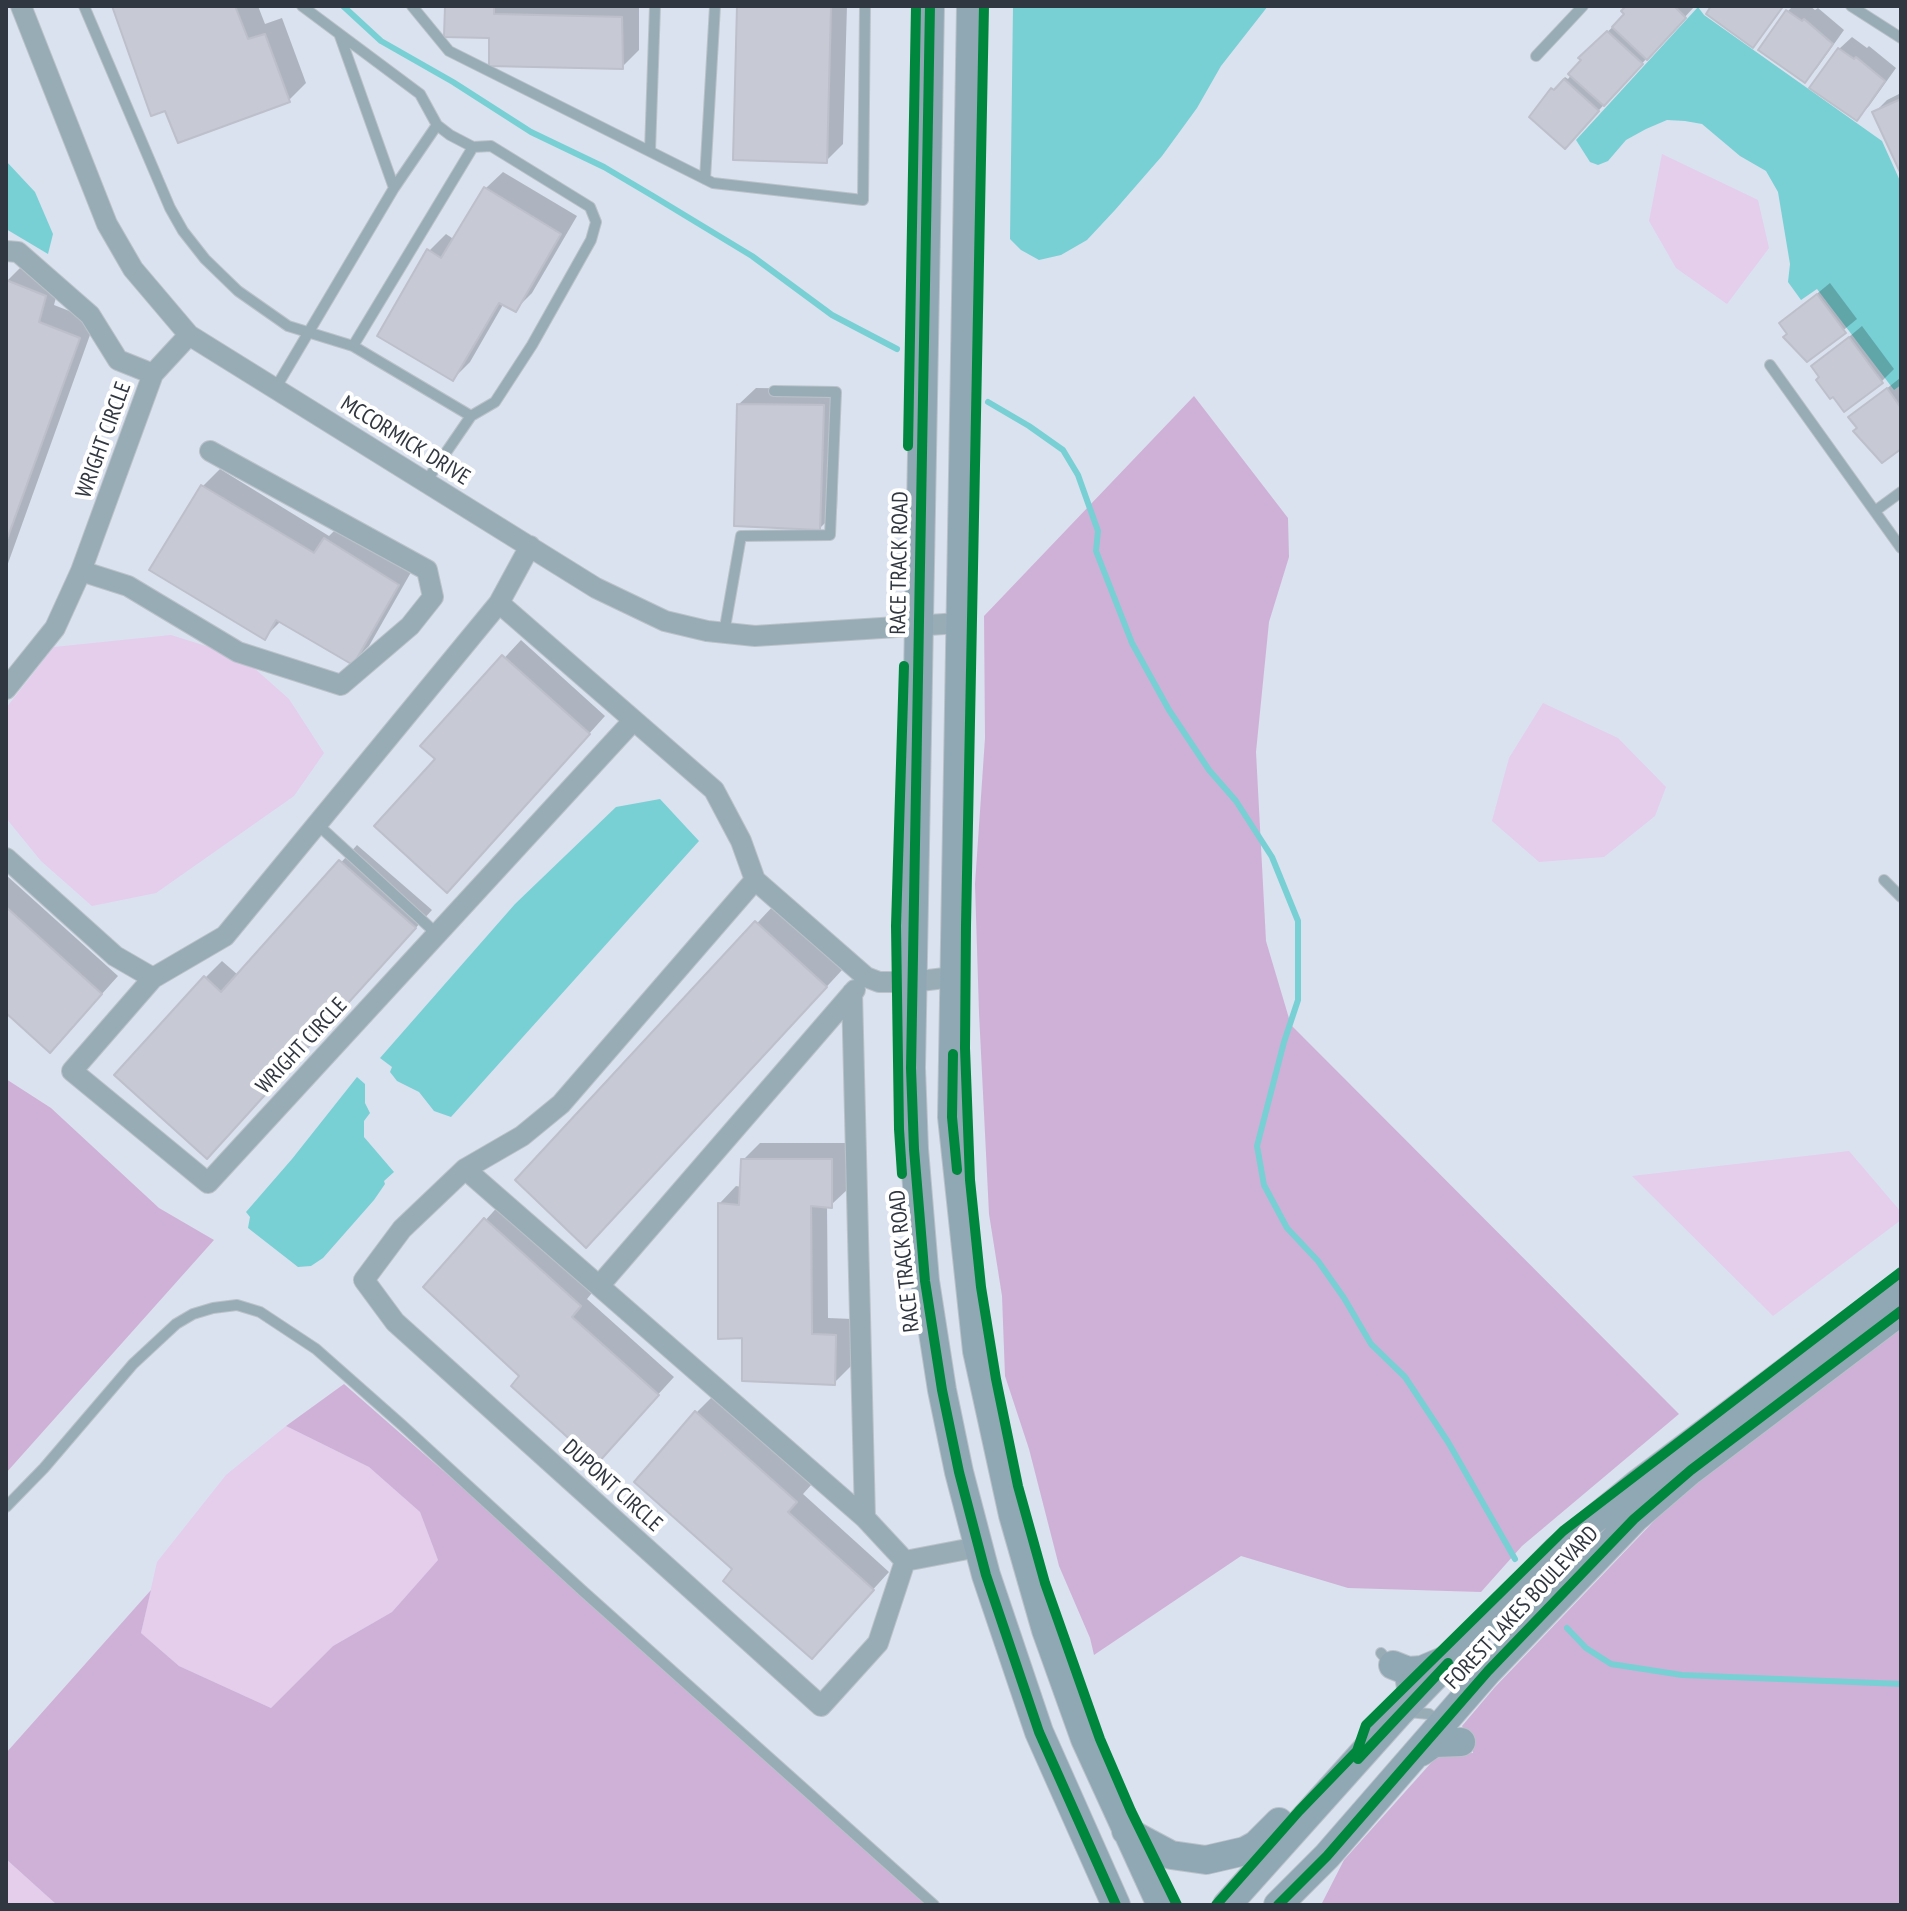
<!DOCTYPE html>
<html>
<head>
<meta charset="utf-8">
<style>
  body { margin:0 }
  #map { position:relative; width:1907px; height:1911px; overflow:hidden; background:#dae2ef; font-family:"PT Sans Narrow",sans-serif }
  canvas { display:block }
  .frame { position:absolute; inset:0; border:8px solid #313740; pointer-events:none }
</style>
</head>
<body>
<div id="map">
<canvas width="1907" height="1911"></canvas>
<div class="frame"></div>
</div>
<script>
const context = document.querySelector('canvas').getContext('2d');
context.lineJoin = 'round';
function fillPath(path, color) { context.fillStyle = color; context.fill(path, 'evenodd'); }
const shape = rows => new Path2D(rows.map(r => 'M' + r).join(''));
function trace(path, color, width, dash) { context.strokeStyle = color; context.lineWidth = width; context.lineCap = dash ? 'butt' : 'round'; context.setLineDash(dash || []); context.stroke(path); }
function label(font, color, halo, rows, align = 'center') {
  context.font = font + ' "PT Sans Narrow",sans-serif'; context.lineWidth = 8; context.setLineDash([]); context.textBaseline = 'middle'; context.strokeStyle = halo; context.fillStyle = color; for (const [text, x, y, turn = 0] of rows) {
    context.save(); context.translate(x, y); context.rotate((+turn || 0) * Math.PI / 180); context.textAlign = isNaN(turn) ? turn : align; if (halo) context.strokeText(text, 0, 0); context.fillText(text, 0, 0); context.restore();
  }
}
fillPath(shape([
  [1662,154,1758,200,1769,248,1727,304,1676,268,1649,221],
  [171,635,209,647,233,661,254,668,289,699,324,753,294,796,156,893,92,906,41,861,6,818,6,708,54,647],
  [1543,703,1618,738,1666,787,1655,816,1604,857,1539,862,1492,821,1509,758],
  [1849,1151,1901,1212,1901,1220,1773,1316,1632,1176],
  [286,1426,369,1467,420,1512,438,1560,392,1612,333,1646,271,1708,179,1666,141,1633,157,1562,226,1475],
  [6,1859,57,1905,6,1905]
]), '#e5cdec');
fillPath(shape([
  [1194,396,1288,518,1289,557,1269,622,1256,752,1266,941,1291,1025,1679,1414,1522,1546,1481,1592,1348,1588,1241,1556,1094,1655,1090,1638,1059,1566,1029,1449,1005,1376,1002,1296,989,1214,979,1013,975,884,985,738,984,616],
  [6,1079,51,1108,159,1208,214,1240,6,1473],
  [1901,1326,1901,1905,1506,1905,1503,1903,1500,1905,1321,1905,1344,1860,1439,1754,1473,1753,1471,1732,1465,1731,1462,1726,1495,1687,1679,1495],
  [344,1384,939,1905,57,1905,6,1859,6,1753,151,1590,141,1633,179,1666,271,1708,333,1646,392,1612,438,1560,420,1512,369,1467,286,1426]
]), '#cfb1d7');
fillPath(shape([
  [1013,6,1268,6,1221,66,1197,108,1162,156,1115,210,1087,240,1061,255,1039,260,1021,250,1010,239],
  [1698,7,1704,15,1882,141,1901,183,1901,385,1894,390,1817,289,1801,300,1788,282,1790,264,1778,192,1766,171,1740,156,1702,124,1685,121,1667,120,1646,129,1626,140,1608,161,1598,165,1590,162,1576,140],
  [6,161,35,192,53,234,48,254,6,229],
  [660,799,699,841,451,1117,434,1111,419,1092,397,1081,390,1072,392,1067,380,1058,515,904,616,807],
  [357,1077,365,1084,365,1103,370,1113,364,1121,364,1137,394,1172,384,1181,385,1184,374,1200,323,1258,311,1266,298,1267,248,1228,250,1217,246,1212,292,1159]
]), '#78d0d4');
fillPath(shape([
  [114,6,258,6,265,24,282,18,306,83,289,100,166,108],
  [447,6,639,6,639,50,622,67,491,36],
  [739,6,847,6,843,144,826,161],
  [1630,6,1695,6,1577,134,1540,103,1565,77,1568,79,1572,74,1594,44,1627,14],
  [1793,6,1810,6,1815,10,1818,8,1844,30,1817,68,1805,81,1787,12],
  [1852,37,1867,48,1869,46,1896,68,1869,106,1856,119,1839,49],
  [1901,93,1901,169,1875,112,1887,100],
  [503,172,577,216,532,293,515,310,504,303,470,362,453,379,429,251,446,234,455,240,486,188],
  [24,264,61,279,54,305,95,321,6,569,6,282],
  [1830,283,1857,319,1807,360,1781,323],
  [1862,326,1894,369,1882,381,1814,366],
  [1900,378,1901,379,1901,446,1859,428,1851,417],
  [756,388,840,389,837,511,820,528,738,405],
  [220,469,329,536,343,522,414,567,369,646,352,663,281,621,264,638,203,486],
  [521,640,605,716,464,873,438,759,423,746],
  [357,845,432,910,224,1139,205,978,222,961,238,975],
  [6,875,118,976,67,1033,6,1011],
  [774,905,843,969,603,1229,518,1180],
  [760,1143,848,1143,848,1189,831,1205,827,1205,828,1318,852,1319,851,1366,834,1383,744,1336,720,1203,736,1186,742,1187,743,1160],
  [502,1202,596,1288,587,1299,674,1377,613,1444,522,1376,425,1287],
  [713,1396,812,1484,803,1494,889,1572,825,1642,735,1568,696,1413]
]), '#0003');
trace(shape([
  [343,6,381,41,453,82,531,132,604,167,653,196,752,256,832,315,897,349],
  [988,402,1029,426,1063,450,1078,475,1098,531,1096,551,1132,643,1169,710,1209,770,1236,801,1272,857,1298,921,1298,1000,1284,1042,1257,1146,1264,1185,1287,1228,1318,1261,1344,1298,1371,1344,1405,1377,1448,1442,1515,1559],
  [1567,1628,1586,1648,1611,1664,1682,1675,1901,1684]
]), '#78d0d4', 6);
const building = shape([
  [112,6,235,6,248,39,265,34,290,102,178,143,165,111,151,116,112,6],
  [445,6,494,6,494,14,622,17,623,69,489,66,489,38,444,37,445,6],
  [737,6,831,6,827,163,733,160,737,6],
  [1626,6,1674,6,1686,18,1647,60,1612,27,1624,14,1621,11,1626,6],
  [1711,6,1779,6,1782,8,1753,48,1706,14,1711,6],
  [1786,10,1802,21,1804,19,1833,44,1805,83,1758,50,1786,10],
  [1607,31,1643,64,1604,106,1568,74,1581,60,1578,58,1607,31],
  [1838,48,1854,59,1856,57,1885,81,1857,121,1809,88,1838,48],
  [1564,79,1599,111,1565,149,1529,117,1551,88,1554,90,1564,79],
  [1901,99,1901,172,1900,172,1872,112,1901,99],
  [484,187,561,234,516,312,499,303,453,381,377,336,427,249,441,258,484,187],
  [6,280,46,296,39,322,80,338,6,542,6,280],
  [1817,294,1846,333,1807,362,1783,337,1787,334,1779,323,1817,294],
  [1849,337,1883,383,1844,412,1833,397,1830,399,1816,380,1819,377,1811,366,1849,337],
  [1887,388,1901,408,1901,449,1882,463,1853,431,1857,428,1848,417,1887,388],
  [737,404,824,405,820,530,734,526,737,404],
  [201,485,314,553,324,538,399,585,353,665,276,620,265,640,149,570,201,485],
  [502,655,590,734,447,893,374,826,435,759,420,746,502,655],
  [339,860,416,928,207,1159,114,1075,204,976,221,992,339,860],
  [6,907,102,994,50,1053,6,1013,6,907],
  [755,921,827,987,586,1248,515,1180,755,921],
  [741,1159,832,1159,832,1208,811,1206,812,1334,836,1335,835,1385,742,1381,742,1338,718,1339,718,1203,739,1205,741,1159],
  [484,1218,581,1306,572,1317,659,1395,597,1464,511,1386,519,1376,423,1287,484,1218],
  [695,1411,797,1502,788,1512,874,1590,812,1659,723,1581,732,1569,634,1482,695,1411]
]);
fillPath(building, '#c7cad5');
trace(building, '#bdbfca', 2);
const service = shape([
  [84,6,170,208,183,231,205,259,238,291,288,326,353,346,471,416],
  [302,6,420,94,437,125,450,135,473,147,491,146,590,207,596,222,591,240,532,345,495,402,471,416,425,483],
  [412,6,449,51,713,183,863,200,865,6],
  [1851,6,1901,38],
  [340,36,394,188],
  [1536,56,1583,6],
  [650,151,655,6],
  [705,179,715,6],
  [353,346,473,147],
  [1770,365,1901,548],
  [275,389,394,188,437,125],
  [1875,511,1901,492],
  [724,633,741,536,830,535,836,392,774,391],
  [317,824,437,934],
  [1884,880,1901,897],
  [6,1507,44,1468,133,1364,176,1324,193,1314,213,1308,237,1305,260,1312,316,1349,402,1425,584,1592,934,1905],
  [1381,1653,1400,1676,1404,1700],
  [1408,1712,1429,1714,1441,1723]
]);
const minor = shape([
  [21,6,107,224,133,269,189,335,596,588,665,621,707,631,755,636,960,623],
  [6,251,18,252,90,315,118,360,153,374],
  [530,546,499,603,225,936,153,978,72,1071,208,1183,633,721],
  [81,571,128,586,238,652,341,685,410,626,433,597,427,570,210,451],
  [499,603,714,790,741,841,755,880],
  [6,689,55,628,81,571,153,374,189,335],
  [6,858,115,956,153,978],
  [953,977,912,982,879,982,866,977,755,880,561,1104,522,1136,465,1169,402,1229,364,1280,395,1322,821,1706,878,1643,905,1561,978,1547],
  [852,993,865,1518],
  [465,1169,865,1518,905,1561],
  [599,1286,855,990]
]);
const secondary = shape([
  [930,6,911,1068,914,1149,925,1281,942,1390,959,1472,986,1575,1039,1732,1116,1905],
  [971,6,952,1117,977,1351,1013,1515,1046,1630,1085,1739,1161,1905],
  [1393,1665,1408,1671,1422,1670,1448,1659],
  [1421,1752,1434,1743,1461,1742],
  [1126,1831,1171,1855,1206,1860,1245,1851,1256,1845,1279,1822],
  [1227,1905,1400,1712,1557,1550,1636,1485,1901,1285],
  [1278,1905,1327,1856,1488,1671,1634,1519,1691,1470,1901,1311]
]);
trace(service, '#bac1ca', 12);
trace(minor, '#bac1ca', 22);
trace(secondary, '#bac1ca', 30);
trace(service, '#98acb6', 10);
trace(minor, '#98acb6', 20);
trace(secondary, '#90a8b4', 28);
trace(shape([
  [930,6,911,1068,914,1149,925,1281,942,1390,959,1472,986,1575,1039,1732,1116,1905],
  [984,6,966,925,965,1048,970,1180,981,1287,996,1379,1018,1486,1045,1583,1100,1739,1131,1811,1177,1905],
  [908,446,916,6],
  [953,1054,952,1117,957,1170],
  [902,1174,899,1129,896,926,904,666],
  [1358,1759,1448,1663],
  [1216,1905,1299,1811,1357,1751,1366,1725,1563,1531,1901,1272],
  [1278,1905,1327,1856,1488,1671,1634,1519,1691,1470,1901,1311]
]), '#00873e', 10);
label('22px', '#313740', '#fff', [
  ["WRIGHT CIRCLE",104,440,-70],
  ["MCCORMICK DRIVE",405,441,32],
  ["RACE TRACK ROAD",900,563,-89],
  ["WRIGHT CIRCLE",302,1046,-47],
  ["RACE TRACK ROAD",905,1261,-96],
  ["DUPONT CIRCLE",612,1486,42],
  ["FOREST LAKES BOULEVARD",1522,1608,-47]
]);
</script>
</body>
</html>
